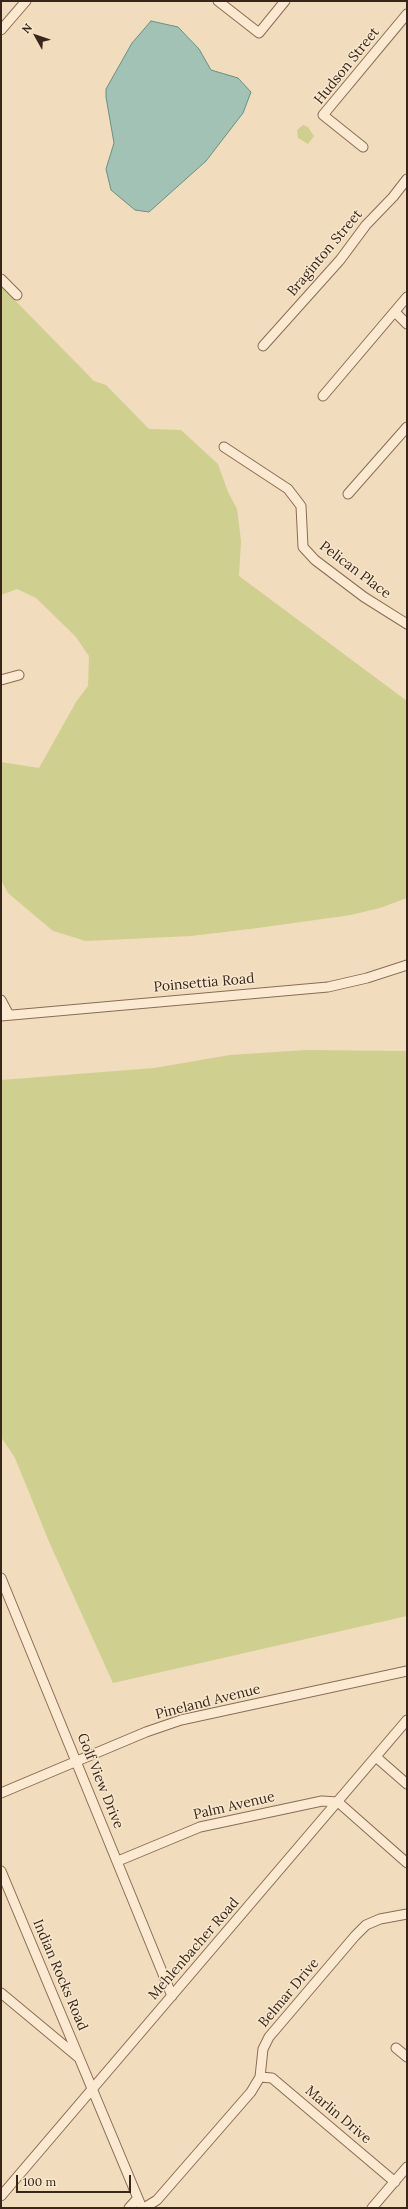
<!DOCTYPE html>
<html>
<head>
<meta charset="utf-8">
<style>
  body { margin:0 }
  #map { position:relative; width:408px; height:2209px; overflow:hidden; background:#f1dcbd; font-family:Lora,serif }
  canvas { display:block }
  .frame { position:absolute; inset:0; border:2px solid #38261b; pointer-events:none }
  .north { position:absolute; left:16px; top:16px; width:40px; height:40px; -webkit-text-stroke:3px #f8e7cd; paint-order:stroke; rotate:310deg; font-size:11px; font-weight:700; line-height:16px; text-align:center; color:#38261b }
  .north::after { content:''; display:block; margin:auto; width:14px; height:18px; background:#38261b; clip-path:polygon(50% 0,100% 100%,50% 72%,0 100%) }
  .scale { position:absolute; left:16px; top:2175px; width:115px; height:18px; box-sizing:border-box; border:2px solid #38261b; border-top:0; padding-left:5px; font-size:12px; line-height:14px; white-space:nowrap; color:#38261b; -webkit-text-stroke:3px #f8e7cd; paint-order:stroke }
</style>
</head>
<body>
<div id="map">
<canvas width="408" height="2209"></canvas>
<div class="frame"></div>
<div class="north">N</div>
<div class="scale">100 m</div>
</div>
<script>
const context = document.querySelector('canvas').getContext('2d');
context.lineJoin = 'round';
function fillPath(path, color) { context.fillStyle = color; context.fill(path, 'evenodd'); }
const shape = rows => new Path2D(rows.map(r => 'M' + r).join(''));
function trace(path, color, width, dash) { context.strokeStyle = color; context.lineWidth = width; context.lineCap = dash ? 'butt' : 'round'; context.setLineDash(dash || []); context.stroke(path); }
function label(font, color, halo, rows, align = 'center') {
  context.font = font + ' Lora,serif'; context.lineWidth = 3; context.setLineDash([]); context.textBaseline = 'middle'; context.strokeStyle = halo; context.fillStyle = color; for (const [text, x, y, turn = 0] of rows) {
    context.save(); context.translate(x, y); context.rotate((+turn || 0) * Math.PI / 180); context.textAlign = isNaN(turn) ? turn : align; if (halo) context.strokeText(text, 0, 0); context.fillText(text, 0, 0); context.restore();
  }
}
fillPath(shape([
  [303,125,308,127,314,136,308,144,298,138,297,130],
  [1,286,94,381,106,385,149,429,181,430,218,464,228,492,237,509,241,541,239,576,407,701,407,898,380,908,351,915,258,928,191,936,86,941,53,931,8,893,1,880,1,762,39,768,76,702,88,686,89,656,75,636,36,598,17,589,1,595],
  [306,1050,407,1051,407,1616,113,1683,50,1544,15,1458,1,1437,1,1080,154,1068,230,1055]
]), '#cfd090');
const water = shape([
  [151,21,178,27,199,49,211,70,238,78,251,92,243,113,206,161,149,212,135,210,111,190,106,169,114,143,106,97,106,89,132,43,151,21]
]);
fillPath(water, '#a1c2b5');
trace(water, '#689082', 1);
const minor = shape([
  [218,1,259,33,285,1],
  [1,30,26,1],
  [363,147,323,115,407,14],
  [1,279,17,295],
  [395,312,407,324],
  [263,346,340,260,366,225,393,197,407,179],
  [323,396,407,297],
  [224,447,288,489,301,506,303,547,315,560,364,597,407,624],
  [348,494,407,427],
  [1,680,19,675],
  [1,1000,9,1015],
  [1,1016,328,987,367,978,407,965],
  [1,1578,172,1996],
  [376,1757,407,1784],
  [1,1793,146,1732,181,1720,407,1671],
  [118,1861,200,1827,322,1801,338,1802,407,1863],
  [1,1871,142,2208],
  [1,1993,78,2057],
  [396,2048,407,2057],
  [260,2077,272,2078,395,2182],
  [1,2196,407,1720],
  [129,2208,138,2198],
  [144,2208,157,2200,251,2092,260,2077,263,2049,269,2037,355,1936,366,1925,380,1919,407,1914],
  [372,2208,407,2167]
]);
trace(minor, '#8a6c55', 11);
trace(minor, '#fbead1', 9);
label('14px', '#38261b', '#f8e7cd', [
  ["Hudson Street",347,66,-51],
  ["Braginton Street",325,253,-50],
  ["Pelican Place",355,570,37],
  ["Poinsettia Road",204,983,-5],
  ["Pineland Avenue",208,1702,-14],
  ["Golf View Drive",100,1781,68],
  ["Palm Avenue",234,1806,-13],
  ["Mehlenbacher Road",194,1949,-49],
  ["Indian Rocks Road",60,1975,67],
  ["Belmar Drive",289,1993,-50],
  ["Marlin Drive",338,2115,40]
]);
</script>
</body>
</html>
